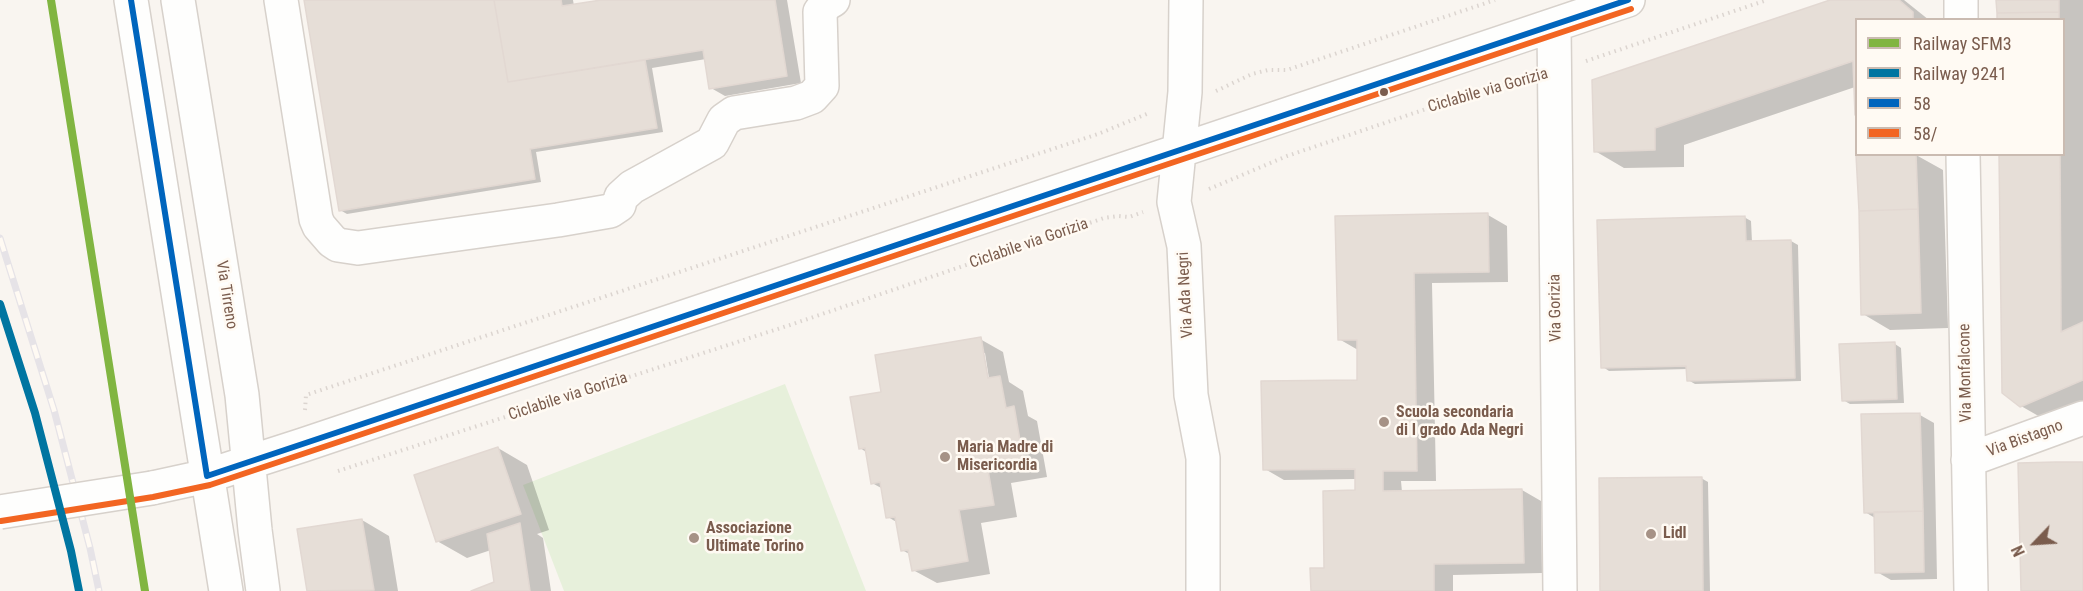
<!DOCTYPE html>
<html>
<head>
<meta charset="utf-8">
<style>
  body { margin:0 }
  #map { position:relative; width:2083px; height:591px; overflow:hidden; background:#f9f5f0; font-family:"Roboto Condensed",sans-serif }
  canvas { display:block }
  .legend { position:absolute; left:1855px; top:18px; width:210px; height:138px; box-sizing:border-box; background:#fffaf3; border:2px solid #cabbb1; margin:0; padding:8px 10px; list-style:none; font-size:18px; color:#7a5c4d }
  .legend li { display:flex; align-items:center; gap:12px; height:30px }
  .legend b { width:30px; border:2px solid #cabbb1 }
  .north { position:absolute; left:2005px; top:513px; width:60px; height:60px; -webkit-text-stroke:4px #fffaf3; paint-order:stroke; rotate:245deg; font-size:16px; font-weight:700; line-height:24px; text-align:center; color:#7a5c4d }
  .north::after { content:''; display:block; margin:auto; width:21px; height:27px; background:#7a5c4d; clip-path:polygon(50% 0,100% 100%,50% 72%,0 100%) }
</style>
</head>
<body>
<div id="map">
<canvas width="2083" height="591"></canvas>
<ul class="legend">
<li><b style="height:8px;background:#81b541"></b>Railway SFM3</li>
<li><b style="height:8px;background:#0075a1"></b>Railway 9241</li>
<li><b style="height:8px;background:#0065bd"></b>58</li>
<li><b style="height:8px;background:#f26522"></b>58/</li>
</ul>
<div class="north">N</div>
</div>
<script>
const context = document.querySelector('canvas').getContext('2d');
context.lineJoin = 'round';
function fillPath(path, color) { context.fillStyle = color; context.fill(path, 'evenodd'); }
const shape = rows => new Path2D(rows.map(r => 'M' + r).join(''));
function trace(path, color, width, dash) { context.strokeStyle = color; context.lineWidth = width; context.lineCap = dash ? 'butt' : 'round'; context.setLineDash(dash || []); context.stroke(path); }
function label(font, color, halo, rows, align = 'center') {
  context.font = font + ' "Roboto Condensed",sans-serif'; context.lineWidth = 5; context.setLineDash([]); context.textBaseline = 'middle'; context.strokeStyle = halo; context.fillStyle = color; for (const [text, x, y, turn = 0] of rows) {
    context.save(); context.translate(x, y); context.rotate((+turn || 0) * Math.PI / 180); context.textAlign = isNaN(turn) ? turn : align; if (halo) context.strokeText(text, 0, 0); context.fillText(text, 0, 0); context.restore();
  }
}
fillPath(shape([
  [785,384,866,591,564,591,523,485]
]), '#e7f0db');
fillPath(shape([
  [305,0,573,0,574,6,611,0,787,0,801,83,725,96,711,88,706,59,652,68,663,132,536,152,541,182,347,214,340,210],
  [1834,0,1904,0,1929,20,1856,20,1856,114,1855,87,1684,145,1684,167,1624,168,1595,151],
  [1998,0,2083,0,2083,407,2049,422,2021,406,2000,154,2064,154,2064,20,1998,20],
  [1916,155,1943,170,1948,328,1890,330,1863,314],
  [1488,215,1507,226,1508,282,1432,283,1436,481,1401,481,1402,492,1522,490,1541,501,1542,573,1453,575,1453,591,1312,591,1326,570,1357,491,1356,479,1284,480,1265,469,1359,381,1358,350,1339,339,1337,217],
  [1744,217,1751,221,1752,242,1791,241,1798,245,1801,381,1695,384,1688,380,1688,369,1609,371,1603,367],
  [980,339,1003,352,1009,382,1023,391,1028,416,1037,421,1047,477,1011,483,1017,517,981,523,990,574,937,583,913,570,911,555,902,550,898,523,888,517,883,489,872,483,866,452,860,448,883,394],
  [982,353,985,353,990,385,987,385],
  [1895,344,1901,348,1904,403,1850,404,1843,400],
  [1920,415,1934,423,1937,579,1891,580,1877,572,1875,518,1865,512],
  [498,448,527,465,549,530,537,534,543,538,551,591,475,591,495,583,491,550,467,558,437,541],
  [1701,478,1708,482,1710,591,1602,591],
  [362,520,389,536,398,591,308,591,299,530]
]), '#0003');
const building = shape([
  [304,0,494,0,508,82,645,60,657,128,530,149,535,179,339,211,304,0],
  [494,0,561,0,562,6,601,0,775,0,787,76,709,89,703,50,508,82,494,0],
  [1830,0,1899,0,1913,12,1913,20,1856,20,1856,115,1855,115,1853,61,1655,128,1655,150,1594,152,1592,80,1830,0],
  [1996,0,2059,0,2059,12,1997,13,1996,0],
  [2059,12,2059,20,1997,20,1997,13,2059,12],
  [1916,154,1918,209,1859,211,1856,155,1916,154],
  [1999,154,2060,154,2061,332,2083,322,2083,380,2020,407,2002,393,1999,154],
  [1918,209,1921,313,1861,315,1859,211,1918,209],
  [1488,213,1489,272,1414,273,1417,471,1383,471,1383,491,1522,489,1524,563,1434,564,1434,591,1311,591,1310,568,1324,568,1323,491,1355,490,1355,469,1263,470,1261,381,1357,380,1357,340,1338,340,1335,216,1488,213],
  [1745,216,1746,241,1791,240,1795,378,1687,381,1686,366,1601,368,1597,220,1745,216],
  [981,337,988,378,1000,376,1006,408,1014,406,1024,464,988,470,994,505,959,510,968,561,912,571,908,550,901,551,895,517,886,518,880,482,871,484,865,448,859,449,850,397,881,392,875,355,981,337],
  [1895,342,1897,399,1842,401,1839,344,1895,342],
  [1920,413,1923,511,1864,513,1861,414,1920,413],
  [498,447,521,514,436,542,414,475,498,447],
  [2056,462,2083,462,2083,591,2021,591,2018,463,2056,462],
  [1702,477,1703,591,1600,591,1599,478,1702,477],
  [1923,511,1924,572,1875,573,1874,512,1923,511],
  [362,519,374,590,307,591,297,529,362,519],
  [520,523,530,591,471,591,494,582,487,534,520,523]
]);
fillPath(building, '#e6ded7');
trace(building, '#e2d8d2', 1.5);
const minor = shape([
  [131,0,226,591],
  [178,0,242,395,255,530,263,591],
  [281,0,316,219,319,226,332,241,338,245,358,248,558,220,610,211,619,205,621,197,632,187,712,143,724,120,734,113,796,103,812,97,822,86,820,12,826,4,833,0],
  [1186,0,1185,92,1174,202,1184,246,1191,395,1203,458,1203,591],
  [1961,0,1961,20],
  [1554,25,1560,591],
  [1963,154,1971,591],
  [1968,460,2083,418],
  [152,488,207,476,303,445,1628,0]
]);
trace(minor, '#d7d1cb', 36);
trace(shape([
  [1586,61,1767,0],
  [1216,91,1252,74,1268,70,1287,70,1495,0],
  [1209,189,1287,156,1491,87,1522,81],
  [305,410,306,395,1098,134,1149,113],
  [338,471,790,325,1104,218,1118,216,1129,217,1143,212]
]), '#dcd5d0', 4, [1.5, 4.5]);
trace(minor, '#fefefd', 33);
const rail = shape([
  [0,238,54,410,90,548,99,591]
]);
trace(rail, '#e6e3e7', 7);
trace(rail, '#fffaf3', 4.5, [14]);
const minorBridge = shape([
  [0,512,152,488]
]);
trace(minorBridge, '#d7d1cb', 36, []);
trace(minorBridge, '#fefefd', 33);
trace(shape([
  [131,0,207,476,1628,0]
]), '#0065bd', 6);
trace(shape([
  [1,521,153,497,210,485,1631,9]
]), '#f26522', 6);
trace(shape([
  [51,0,145,591]
]), '#81b541', 8);
trace(shape([
  [0,304,35,413,71,551,79,591]
]), '#0075a1', 8);
for (const [x, y, r, color] of [
  [1384,92,5,"#7a5c4d"],
  [1384,422,6,"#a69286"],
  [945,457,6,"#a69286"],
  [1651,534,6,"#a69286"],
  [694,538,6,"#a69286"]
]) { const dot = new Path2D(); dot.arc(x, y, r, 0, 2 * Math.PI); context.fillStyle = color; context.fill(dot); trace(dot, '#fffaf3', 2); }
label('16px', '#7a5c4d', '#fffaf3', [
  ["Ciclabile via Gorizia",1488,91,-16],
  ["Ciclabile via Gorizia",1029,244,-19],
  ["Via Tirreno",226,295,81],
  ["Via Ada Negri",1186,295,-93],
  ["Via Gorizia",1556,308,-91],
  ["Via Monfalcone",1966,373,-91],
  ["Ciclabile via Gorizia",568,397,-18],
  ["Via Bistagno",2025,439,-20]
]);
label('bold 16px', '#7a5c4d', '#fffaf3', [
  ["Scuola secondaria",1396,413],
  ["di I grado Ada Negri",1396,431],
  ["Maria Madre di",957,448],
  ["Misericordia",957,466],
  ["Associazione",706,529],
  ["Ultimate Torino",706,547],
  ["Lidl",1663,534]
], 'left');
</script>
</body>
</html>
